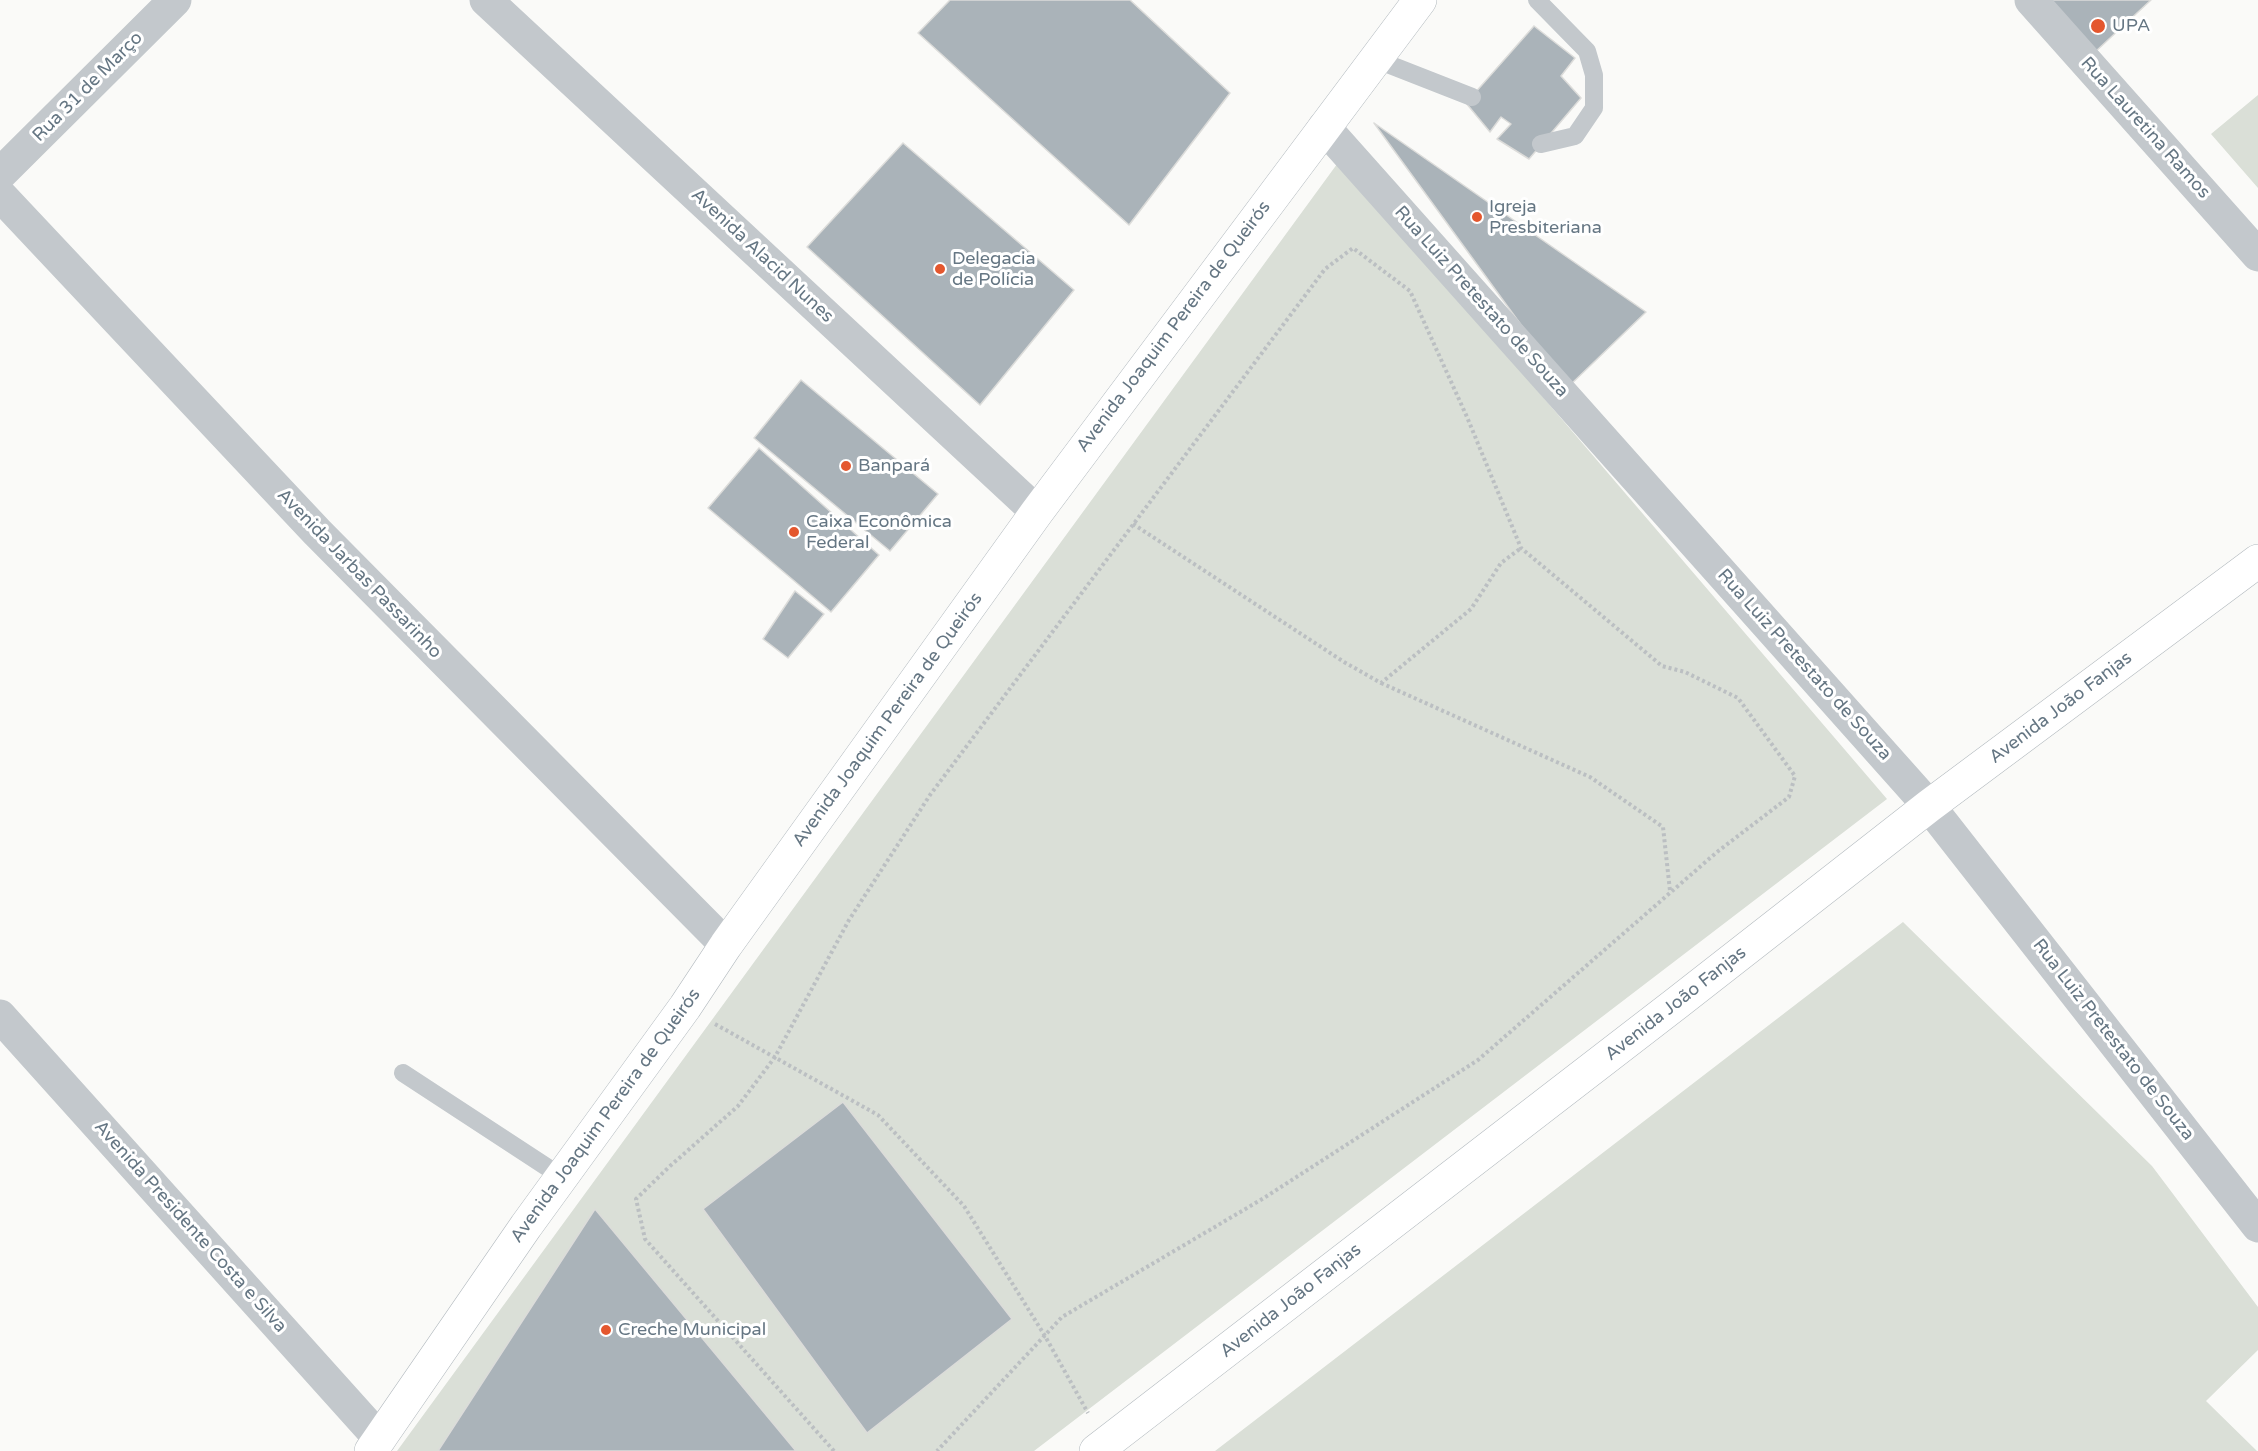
<!DOCTYPE html>
<html>
<head>
<meta charset="utf-8">
<style>
  body { margin:0 }
  canvas { display:block; background:#fafaf8 }
</style>
</head>
<body>
<canvas width="2258" height="1451"></canvas>
<script>
const context = document.querySelector('canvas').getContext('2d');
context.lineJoin = 'round';
function fillPath(path, color) { context.fillStyle = color; context.fill(path, 'evenodd'); }
const shape = rows => new Path2D(rows.map(r => 'M' + r).join(''));
function trace(path, color, width, dash) { context.strokeStyle = color; context.lineWidth = width; context.lineCap = dash ? 'butt' : 'round'; context.setLineDash(dash || []); context.stroke(path); }
function label(font, color, halo, rows, align = 'center') {
  context.font = font + ' "Varela Round",sans-serif'; context.lineWidth = 6; context.setLineDash([]); context.textBaseline = 'middle'; context.strokeStyle = halo; context.fillStyle = color; for (const [text, x, y, turn = 0] of rows) {
    context.save(); context.translate(x, y); context.rotate((+turn || 0) * Math.PI / 180); context.textAlign = isNaN(turn) ? turn : align; if (halo) context.strokeText(text, 0, 0); context.fillText(text, 0, 0); context.restore();
  }
}
fillPath(shape([
  [2258,95,2258,188,2211,134],
  [1340,160,1887,799,1034,1451,397,1451],
  [1903,922,2152,1166,2258,1307,2258,1350,2206,1401,2257,1451,1215,1451]
]), '#dadfd7');
const building = shape([
  [950,0,1130,0,1230,93,1129,225,918,33,950,0],
  [2050,0,2151,0,2095,52,2050,0],
  [1534,26,1575,58,1561,76,1581,98,1529,159,1497,139,1511,124,1501,117,1490,132,1466,103,1534,26],
  [1374,123,1646,312,1567,388,1374,123],
  [903,143,1074,290,980,405,807,247,903,143],
  [801,380,938,494,890,551,754,438,801,380],
  [759,448,879,555,831,612,708,508,759,448],
  [795,591,824,614,788,658,763,639,795,591],
  [843,1102,1012,1319,867,1433,703,1209,843,1102],
  [595,1209,796,1451,438,1451,595,1209]
]);
fillPath(building, '#aab3b9');
trace(building, '#dcdcda', 1.5);
const secondary = shape([
  [371,1451,526,1226,685,1007,726,945,1037,512,1420,0],
  [1096,1451,1677,1003,1929,806,2258,561]
]);
trace(secondary, '#b3babf', 34);
trace(shape([
  [1133,524,1344,662,1381,683,1471,609,1501,563,1521,548],
  [1381,683,1590,777,1663,827,1670,891],
  [715,1024,878,1115,964,1206,1045,1336,1088,1413],
  [834,1451,645,1239,636,1199,669,1167,738,1106,775,1057,849,920,930,795,1325,269,1353,248,1410,291,1467,417,1521,548,1662,666,1685,672,1738,698,1795,776,1789,797,1717,852,1478,1060,1264,1198,1062,1317,937,1451]
]), '#bbbfc2', 4, [3, 3]);
trace(shape([
  [1537,0,1587,51,1594,75,1594,108,1575,136,1541,144],
  [1375,59,1472,97],
  [403,1073,562,1177]
]), '#c3c8cc', 18);
trace(shape([
  [486,0,1037,512],
  [2031,0,2258,255],
  [1324,127,1929,806,2258,1226],
  [0,174,175,0],
  [0,195,317,532,726,945],
  [0,1016,380,1439]
]), '#c3c8cc', 33);
trace(secondary, '#fff', 33);
for (const [x, y, r, color] of [
  [2098,26,8,"#e4572e"],
  [1477,217,6,"#e4572e"],
  [940,269,6,"#e4572e"],
  [846,466,6,"#e4572e"],
  [794,532,6,"#e4572e"],
  [606,1330,6,"#e4572e"]
]) { const dot = new Path2D(); dot.arc(x, y, r, 0, 2 * Math.PI); context.fillStyle = color; context.fill(dot); trace(dot, '#fff', 2); }
label('18px', '#657683', '#fff', [
  ["UPA",2112,26],
  ["Igreja",1489,207],
  ["Presbiteriana",1489,228],
  ["Delegacia",952,259],
  ["de Polícia",952,280],
  ["Banpará",858,466],
  ["Caixa Econômica",806,522],
  ["Federal",806,543],
  ["Creche Municipal",618,1330]
], 'left');
label('18px', '#657683', '#fff', [
  ["Rua 31 de Março",88,87,-45],
  ["Rua Lauretina Ramos",2145,128,48],
  ["Avenida Alacid Nunes",762,256,43],
  ["Rua Luiz Pretestato de Souza",1481,302,48],
  ["Avenida Joaquim Pereira de Queirós",1174,327,-53],
  ["Avenida Jarbas Passarinho",359,574,46],
  ["Rua Luiz Pretestato de Souza",1804,665,48],
  ["Avenida João Fanjas",2061,708,-37],
  ["Avenida Joaquim Pereira de Queirós",888,720,-54],
  ["Avenida João Fanjas",1676,1004,-38],
  ["Rua Luiz Pretestato de Souza",2113,1040,52],
  ["Avenida Joaquim Pereira de Queirós",606,1116,-54],
  ["Avenida Presidente Costa e Silva",190,1227,48],
  ["Avenida João Fanjas",1291,1301,-38]
]);
</script>
</body>
</html>
